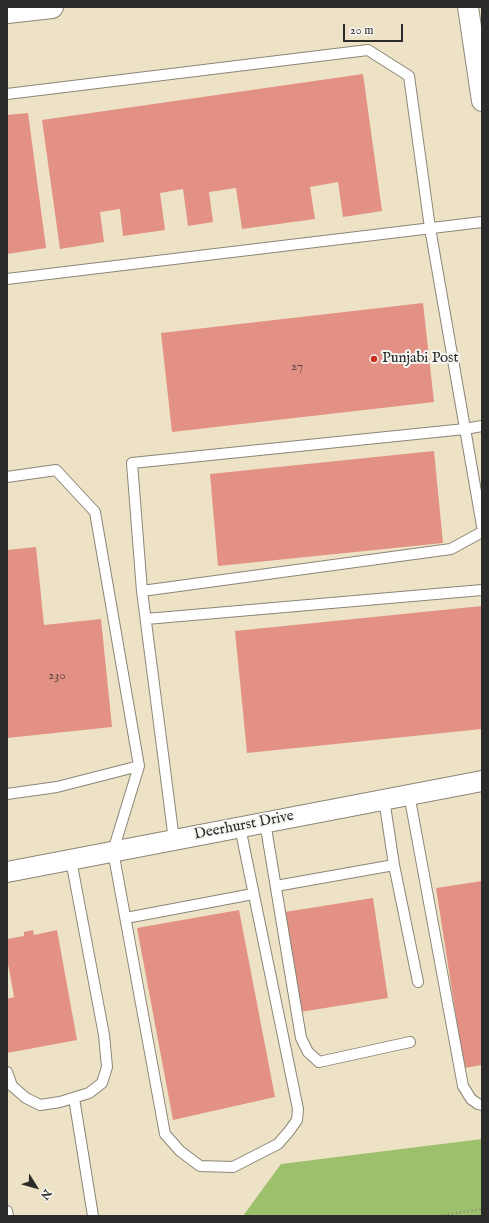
<!DOCTYPE html>
<html>
<head>
<meta charset="utf-8">
<style>
  body { margin:0 }
  #map { position:relative; width:489px; height:1223px; overflow:hidden; background:#ede2c5; font-family:"IM FELL English",serif }
  canvas { display:block }
  .frame { position:absolute; inset:0; border:8px solid #2b2b2b; pointer-events:none }
  .north { position:absolute; left:16px; top:1167px; width:40px; height:40px; -webkit-text-stroke:3px #f6f6f2; paint-order:stroke; rotate:127deg; font-size:11px; font-weight:700; line-height:16px; text-align:center; color:#2b2b2b }
  .north::after { content:''; display:block; margin:auto; width:14px; height:18px; background:#2b2b2b; clip-path:polygon(50% 0,100% 100%,50% 72%,0 100%) }
  .scale { position:absolute; left:343px; top:24px; width:60px; height:18px; box-sizing:border-box; border:2px solid #2b2b2b; border-top:0; padding-left:5px; font-size:12px; line-height:14px; white-space:nowrap; color:#2b2b2b; -webkit-text-stroke:3px #f6f6f2; paint-order:stroke }
</style>
</head>
<body>
<div id="map">
<canvas width="489" height="1223"></canvas>
<div class="frame"></div>
<div class="north">N</div>
<div class="scale">20 m</div>
</div>
<script>
const context = document.querySelector('canvas').getContext('2d');
context.lineJoin = 'round';
function fillPath(path, color) { context.fillStyle = color; context.fill(path, 'evenodd'); }
const shape = rows => new Path2D(rows.map(r => 'M' + r).join(''));
function trace(path, color, width, dash) { context.strokeStyle = color; context.lineWidth = width; context.lineCap = dash ? 'butt' : 'round'; context.setLineDash(dash || []); context.stroke(path); }
function label(font, color, halo, rows, align = 'center') {
  context.font = font + ' "IM FELL English",serif'; context.lineWidth = 4; context.setLineDash([]); context.textBaseline = 'middle'; context.strokeStyle = halo; context.fillStyle = color; for (const [text, x, y, turn = 0] of rows) {
    context.save(); context.translate(x, y); context.rotate((+turn || 0) * Math.PI / 180); context.textAlign = isNaN(turn) ? turn : align; if (halo) context.strokeText(text, 0, 0); context.fillText(text, 0, 0); context.restore();
  }
}
fillPath(shape([
  [482,1139,482,1216,243,1216,281,1164]
]), '#9cc06b');
fillPath(shape([
  [363,74,382,211,343,217,338,182,310,187,315,219,242,229,236,188,209,192,213,222,188,226,183,189,160,193,165,230,123,236,120,209,100,212,104,242,60,249,42,120],
  [28,113,46,248,7,254,7,115],
  [423,303,434,402,172,432,161,333],
  [434,451,443,543,218,566,210,474],
  [36,547,44,625,101,619,112,727,7,738,7,550],
  [482,606,482,729,247,753,235,631],
  [482,881,482,1065,464,1068,436,888],
  [373,898,388,998,300,1012,285,912],
  [239,910,275,1097,173,1120,137,928],
  [33,930,34,935,57,930,77,1040,7,1053,7,999,14,997,7,958,7,939,24,936,24,932]
]), '#e29184');
const lane = shape([
  [7,94,368,50,409,76,430,228,482,526],
  [7,279,482,222],
  [7,477,56,470,95,512,139,766,113,851,165,1134,180,1151,200,1166,233,1167,278,1144,290,1130,297,1120,298,1109,240,827],
  [142,591,451,549,482,532],
  [146,619,482,590],
  [7,794,57,787,139,766],
  [409,794,463,1086,471,1099,478,1104,482,1105],
  [265,822,301,1038,308,1052,319,1062,410,1042],
  [174,840,142,591,132,463,465,429,482,426],
  [394,865,418,982],
  [276,886,394,865,384,799],
  [126,918,253,894],
  [7,1072,12,1086,26,1098,40,1105,60,1102,89,1093,102,1083,107,1067,104,1035,71,860],
  [74,1098,93,1216],
  [7,1211,8,1216]
]);
const street = shape([
  [468,7,482,101],
  [7,872,482,781]
]);
const secondary = shape([
  [7,12,52,7]
]);
trace(lane, '#8c8678', 12);
trace(street, '#8c8678', 22);
trace(secondary, '#8c8678', 24);
trace(shape([
  [436,1216,482,1209]
]), '#8c8678', 2.5, [1, 3]);
trace(lane, '#fff', 10);
trace(street, '#fff', 20);
trace(secondary, '#fff', 22);
for (const [x, y, r, color] of [
  [374,359,4,"#c8321e"]
]) { const dot = new Path2D(); dot.arc(x, y, r, 0, 2 * Math.PI); context.fillStyle = color; context.fill(dot); trace(dot, '#f6f6f2', 1.5); }
label('13px', '#594441', null, [
  ["27",297,367],
  ["230",57,676]
]);
label('15px', '#2b2b2b', '#f6f6f2', [
  ["Punjabi Post",382,359]
], 'left');
label('15px', '#2b2b2b', '#f6f6f2', [
  ["Deerhurst Drive",244,826,-11]
]);
</script>
</body>
</html>
